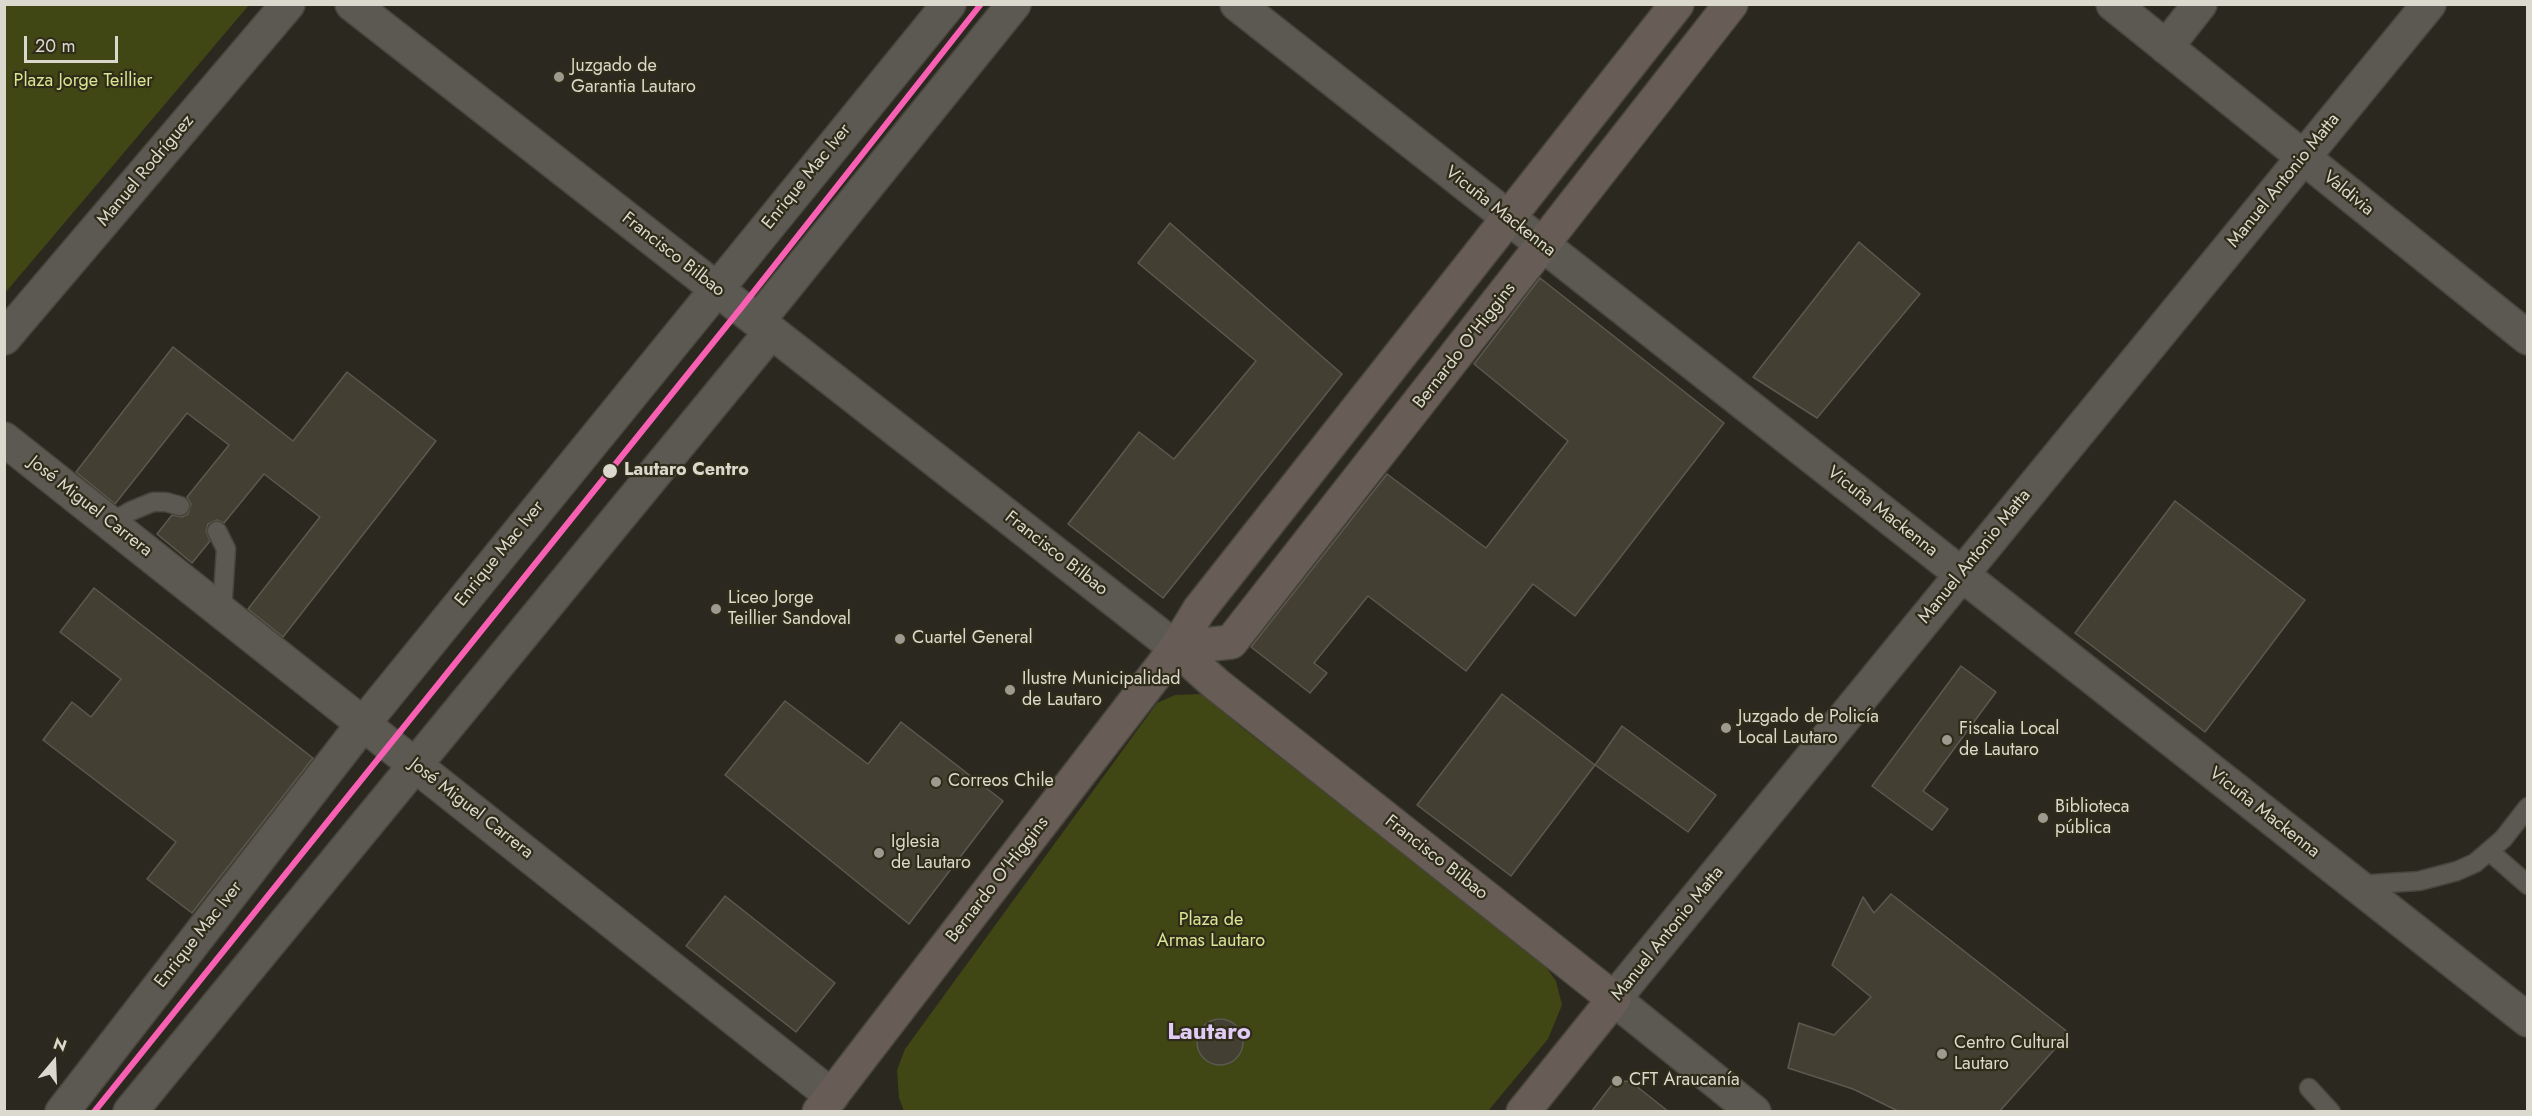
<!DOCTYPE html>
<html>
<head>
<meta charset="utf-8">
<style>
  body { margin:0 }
  #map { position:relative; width:2532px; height:1116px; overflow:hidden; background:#2b281f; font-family:Jost,sans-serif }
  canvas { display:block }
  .frame { position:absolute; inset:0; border:6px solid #dbd9cd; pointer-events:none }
  .north { position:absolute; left:24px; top:1032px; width:60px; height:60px; -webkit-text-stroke:4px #302c1a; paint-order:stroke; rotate:19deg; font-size:16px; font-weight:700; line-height:24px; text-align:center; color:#dbd9cd }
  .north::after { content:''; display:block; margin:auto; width:21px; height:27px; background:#dbd9cd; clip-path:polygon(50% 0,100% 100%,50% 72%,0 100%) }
  .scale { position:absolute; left:24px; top:36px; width:94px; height:27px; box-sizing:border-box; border:3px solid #dbd9cd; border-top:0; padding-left:8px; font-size:18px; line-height:21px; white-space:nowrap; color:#dbd9cd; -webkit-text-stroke:4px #302c1a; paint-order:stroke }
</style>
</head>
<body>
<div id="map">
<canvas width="2532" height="1116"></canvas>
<div class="frame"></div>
<div class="north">N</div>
<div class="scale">20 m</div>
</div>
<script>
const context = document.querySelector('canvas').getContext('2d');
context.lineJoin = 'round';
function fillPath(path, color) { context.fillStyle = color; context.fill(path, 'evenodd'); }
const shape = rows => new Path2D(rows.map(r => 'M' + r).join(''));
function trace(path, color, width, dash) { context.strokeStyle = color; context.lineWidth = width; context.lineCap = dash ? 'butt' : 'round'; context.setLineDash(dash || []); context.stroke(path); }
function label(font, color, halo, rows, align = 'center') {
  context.font = font + ' Jost,sans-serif'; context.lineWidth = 4.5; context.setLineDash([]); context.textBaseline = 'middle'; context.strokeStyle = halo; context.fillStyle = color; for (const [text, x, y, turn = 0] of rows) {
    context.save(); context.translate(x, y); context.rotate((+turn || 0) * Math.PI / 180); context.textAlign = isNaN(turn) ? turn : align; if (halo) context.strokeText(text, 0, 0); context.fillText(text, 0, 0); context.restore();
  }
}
fillPath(shape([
  [5,4,249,5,5,293,4,5],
  [1203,694,1241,727,1540,959,1556,981,1562,1005,1548,1039,1488,1111,904,1111,899,1098,897,1070,905,1049,1157,703,1175,695]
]), '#414615');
const building = shape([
  [1170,223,1342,374,1163,598,1068,524,1139,432,1174,459,1256,361,1138,263,1170,223],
  [1859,242,1920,294,1817,418,1753,377,1859,242],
  [1540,278,1724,423,1575,616,1533,584,1466,671,1368,596,1314,663,1327,673,1310,693,1251,647,1387,474,1486,548,1568,441,1474,364,1540,278],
  [173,347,293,441,347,372,436,441,283,637,248,609,320,517,264,474,224,523,217,520,208,524,206,531,210,541,192,563,157,534,172,515,182,517,188,514,191,504,187,497,229,445,187,413,115,504,76,472,173,347],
  [2175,501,2305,600,2205,732,2075,633,2175,501],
  [94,588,313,758,192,913,147,879,176,842,43,740,72,702,91,717,121,679,60,632,94,588],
  [1961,666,1996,692,1923,791,1948,809,1932,830,1872,786,1961,666],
  [1502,694,1595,765,1511,876,1417,805,1502,694],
  [785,701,868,764,901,722,1003,801,909,924,725,775,785,701],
  [1622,726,1716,795,1688,832,1595,765,1622,726],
  [1891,894,2069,1033,1999,1112,1900,1112,1853,1089,1788,1068,1799,1023,1834,1035,1871,997,1832,965,1863,897,1874,913,1891,894],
  [725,896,835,983,796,1032,686,946,725,896],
  '1197 1042a23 23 0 1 1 46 0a23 23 0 1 1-46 0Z',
  [1630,1081,1669,1112,1591,1112,1614,1082,1630,1081]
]);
fillPath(building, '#434033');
trace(building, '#5b5950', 1.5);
const service = shape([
  [110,523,131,511,153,502,166,502,180,506],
  [217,531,226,549,222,612],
  [2489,851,2528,885],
  [2356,885,2419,881,2457,871,2475,863,2503,839,2528,807],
  [2309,1088,2331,1112]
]);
const minor = shape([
  [1237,4,2528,1020],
  [2166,47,2200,4],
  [2303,157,2528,338],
  [758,321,1014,4],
  [1614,999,1754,1112],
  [62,1112,363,724,949,4],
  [130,1112,771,332]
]);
const tertiary = shape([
  [2113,4,2303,157],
  [4,338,288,4],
  [1614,999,2429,4]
]);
const secondary = shape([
  [352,4,1176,648],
  [4,439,832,1096]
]);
const primary = shape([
  [1176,648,1231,642,1731,4],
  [1176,648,1216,684,1614,999,1523,1112],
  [819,1112,1176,648,1199,610,1677,4]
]);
trace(service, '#47453c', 21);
trace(minor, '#47453c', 36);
trace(tertiary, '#47453c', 36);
trace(secondary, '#47453c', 36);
trace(primary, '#47453c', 36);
trace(service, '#5b5952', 18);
trace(minor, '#5b5952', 33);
trace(tertiary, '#5b5952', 33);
trace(secondary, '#5b5952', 33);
trace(primary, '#675d56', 33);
trace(shape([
  [94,1112,741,308,981,4]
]), '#f860b3', 6);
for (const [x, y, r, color] of [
  [559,77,6,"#9d9b90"],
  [610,471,8,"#dbd9cd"],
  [716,609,6,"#9d9b90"],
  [900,639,6,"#9d9b90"],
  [1010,690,6,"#9d9b90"],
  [1726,728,6,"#9d9b90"],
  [1947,740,6,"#9d9b90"],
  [936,782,6,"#9d9b90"],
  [2043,818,6,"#9d9b90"],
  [879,853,6,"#9d9b90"],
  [1942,1054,6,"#9d9b90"],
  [1617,1081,6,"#9d9b90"]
]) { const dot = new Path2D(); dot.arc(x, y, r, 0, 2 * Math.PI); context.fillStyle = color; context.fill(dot); trace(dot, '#302c1a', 2); }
label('18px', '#dbd9cd', '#302c1a', [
  ["Juzgado de",571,67],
  ["Garantia Lautaro",571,88],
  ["Liceo Jorge",728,599],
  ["Teillier Sandoval",728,620],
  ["Cuartel General",912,639],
  ["Ilustre Municipalidad",1022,680],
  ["de Lautaro",1022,701],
  ["Juzgado de Policía",1738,718],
  ["Local Lautaro",1738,739],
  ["Fiscalia Local",1959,730],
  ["de Lautaro",1959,751],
  ["Correos Chile",948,782],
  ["Biblioteca",2055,808],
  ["pública",2055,829],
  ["Iglesia",891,843],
  ["de Lautaro",891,864],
  ["Centro Cultural",1954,1044],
  ["Lautaro",1954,1065],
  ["CFT Araucanía",1629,1081]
], 'left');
label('18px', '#d8e591', '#302c1a', [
  ["Plaza Jorge Teillier",83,82],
  ["Plaza de",1211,921],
  ["Armas Lautaro",1211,942]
]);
label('18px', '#dbd9cd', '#302c1a', [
  ["Manuel Rodríguez",146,171,-50],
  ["Enrique Mac Iver",807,177,-51],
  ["Manuel Antonio Matta",2284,181,-51],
  ["Valdivia",2348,194,39],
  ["Vicuña Mackenna",1500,212,38],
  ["Francisco Bilbao",673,255,38],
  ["Bernardo O'Higgins",1465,346,-52],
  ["José Miguel Carrera",90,507,38],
  ["Vicuña Mackenna",1882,512,38],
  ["Enrique Mac Iver",500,554,-51],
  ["Francisco Bilbao",1056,554,38],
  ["Manuel Antonio Matta",1975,557,-51],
  ["José Miguel Carrera",471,809,38],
  ["Vicuña Mackenna",2264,813,38],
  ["Francisco Bilbao",1436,858,38],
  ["Bernardo O'Higgins",998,880,-52],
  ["Manuel Antonio Matta",1668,934,-51],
  ["Enrique Mac Iver",199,935,-52]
]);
label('bold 18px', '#dbd9cd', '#302c1a', [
  ["Lautaro Centro",624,471]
], 'left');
label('bold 24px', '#e1ccf5', '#302c1a', [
  ["Lautaro",1209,1033]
]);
</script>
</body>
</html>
